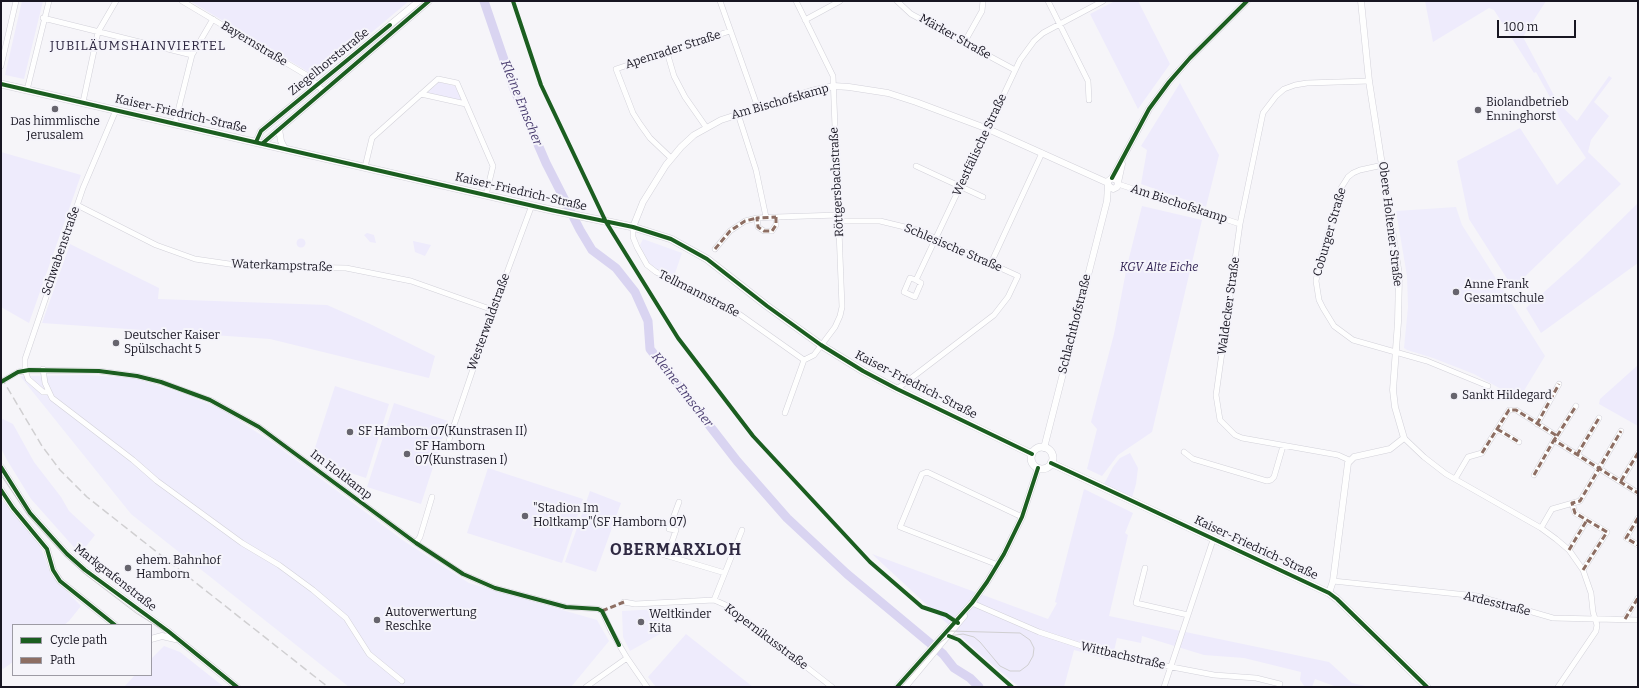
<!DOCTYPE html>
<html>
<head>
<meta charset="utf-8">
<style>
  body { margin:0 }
  #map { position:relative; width:1639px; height:688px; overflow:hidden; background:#f6f5f9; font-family:Bitter,serif }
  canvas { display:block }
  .frame { position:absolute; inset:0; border:2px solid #181622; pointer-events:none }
  .legend { position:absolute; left:12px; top:624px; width:140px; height:52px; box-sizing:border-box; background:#f5f4fa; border:1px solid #9d9ba4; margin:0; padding:5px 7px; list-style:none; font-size:12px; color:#181622 }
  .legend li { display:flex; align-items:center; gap:8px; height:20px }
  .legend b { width:20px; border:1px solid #9d9ba4 }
  .scale { position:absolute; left:1497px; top:20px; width:79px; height:18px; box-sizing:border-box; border:2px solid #181622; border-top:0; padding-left:5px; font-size:12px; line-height:14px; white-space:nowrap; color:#181622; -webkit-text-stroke:3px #f5f4fa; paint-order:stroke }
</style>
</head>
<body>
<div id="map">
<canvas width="1639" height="688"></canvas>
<div class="frame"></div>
<ul class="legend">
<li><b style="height:5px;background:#1b5e20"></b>Cycle path</li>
<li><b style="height:5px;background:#8d6e63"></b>Path</li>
</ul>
<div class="scale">100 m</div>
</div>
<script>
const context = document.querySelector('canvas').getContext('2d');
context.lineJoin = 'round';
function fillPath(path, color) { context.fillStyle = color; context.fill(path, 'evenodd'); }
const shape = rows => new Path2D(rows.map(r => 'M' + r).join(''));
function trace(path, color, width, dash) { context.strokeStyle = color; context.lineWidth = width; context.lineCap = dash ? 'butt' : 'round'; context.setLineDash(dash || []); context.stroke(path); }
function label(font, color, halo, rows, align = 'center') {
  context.font = font + ' Bitter,serif'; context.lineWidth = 4; context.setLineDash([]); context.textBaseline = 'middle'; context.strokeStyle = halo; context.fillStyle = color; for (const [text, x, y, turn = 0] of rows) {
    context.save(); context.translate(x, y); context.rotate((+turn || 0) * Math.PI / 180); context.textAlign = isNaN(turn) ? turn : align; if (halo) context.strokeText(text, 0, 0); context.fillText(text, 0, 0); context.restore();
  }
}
fillPath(shape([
  [1456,207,1462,225,1545,356,1519,399,1474,374,1433,358,1407,350,1404,348,1408,307,1407,276,1396,211],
  [643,239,682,253,673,279,657,270,649,264,640,245],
  [86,375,133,378,182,393,221,409,272,442,404,541,469,583,597,620,609,641,571,687,349,687,131,514,20,376],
  [658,609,660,634,630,651,623,637,622,611]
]), '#efedfc');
fillPath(shape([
  [22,1,43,1,24,79,5,75],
  [190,1,409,1,321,75,315,76],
  [1115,1,1138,1,1170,64,1138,109,1090,14],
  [1425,1,1546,1,1523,37,1558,103,1577,121,1609,76,1612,78,1594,102,1609,116,1591,140,1588,152,1621,184,1513,288,1469,219,1457,161,1520,128,1557,185,1586,158,1559,118,1556,108,1536,72,1534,73,1494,10,1489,8,1433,42],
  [439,82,455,86,462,101,427,93],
  [1180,83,1219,155,1206,207,1141,184,1147,150,1141,146],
  [1,152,81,175,29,323,1,307],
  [1638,203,1638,263,1541,333,1526,308,1580,260],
  [1142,206,1202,220,1152,432,1118,455,1102,476,1087,469,1097,429,1091,422,1114,334,1127,266],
  [367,233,374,235,376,243,370,242,364,235],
  '296.5 243a4.5 4.5 0 1 1 9 0a4.5 4.5 0 1 1-9 0Z',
  [413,241,431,245,425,256,415,252],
  [70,244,159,288,158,299,327,305,368,323,435,356,429,378,270,339,42,323],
  [1638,365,1638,426,1599,404,1600,399],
  [335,386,389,404,366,478,311,460],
  [394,403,448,421,421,504,367,487],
  [3,419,13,424,34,462,61,497,69,511,95,535,80,554,31,499,7,460,1,448,1,420],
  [1130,453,1138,468,1136,484,1131,501,1102,488,1113,467,1120,458],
  [488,468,583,499,562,563,467,533],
  [1084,489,1133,513,1125,533,1128,535,1109,616,1329,662,1352,683,1370,687,1337,687,1315,679,1312,687,1305,687,1300,680,1301,672,1244,658,1204,655,1142,636,1141,643,1117,638,1112,660,1074,650,1064,687,1019,687,981,655,872,554,1048,619,1057,603,1055,602],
  [590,491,621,503,596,572,565,562],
  [1,499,40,545,51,575,81,606,69,621,64,625,13,625,13,662,3,669,1,667],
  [686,634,753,687,656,687,648,677],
  [164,646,180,652,224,687,124,687,135,675,151,675,151,659]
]), '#eeebfc');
trace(shape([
  [484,1,514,89,546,163,580,230,592,250,616,268,635,292,648,321,650,349,737,461,787,518,847,574,943,654,954,668,970,678,979,687]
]), '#d9d4f1', 9);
const minor = shape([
  [182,1,308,76,323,91],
  [720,1,758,108],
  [897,1,911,14,1015,70],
  [1048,1,1088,81,1089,100],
  [43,18,192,55],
  [805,20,840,1],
  [964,43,982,11,983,1],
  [667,52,674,76,685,97,706,127],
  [1,66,16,1],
  [27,90,49,1],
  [421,94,466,104],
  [83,102,98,32,116,1],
  [738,114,756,170,766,217],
  [175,123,192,55,213,19],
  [671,158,650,138,640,124,633,113,616,69,730,31],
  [1383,165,1360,170,1353,173,1348,177,1341,188,1319,264,1316,281,1319,300,1323,308,1334,326,1353,340,1427,361,1488,386],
  [916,166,983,197],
  [365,167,372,138,438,79,457,83,493,166,486,195],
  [1118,184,1240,224],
  [77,205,156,245,195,259,243,266,346,268,411,281,493,310],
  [776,217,839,215],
  [776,217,776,225,772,231,764,231,758,227,757,218,776,217],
  [839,221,880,221,917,230,1018,276,1008,297,994,315,897,389],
  [633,227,633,237,637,247,647,265,656,272,732,309,804,360],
  [715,249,730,231,745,221,757,218],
  [991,263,1042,153],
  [916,280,921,283,915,297,904,292,910,278,916,280,1020,60,1034,41,1043,33,1103,1],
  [43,369,45,383,52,398,133,460,157,481,242,543,279,565,313,590,346,618,369,654,402,681],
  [1,382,18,372,29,370,99,371,137,376,161,382,210,400,259,427,416,543,463,574,495,588,566,607,598,609,602,611,611,631,627,658,647,687],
  [49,392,43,392,28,379,25,370,25,359,83,188,116,110],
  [785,413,804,360,814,355,835,327,840,316,842,307,833,76,796,1],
  [1537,424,1559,384],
  [1497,429,1519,442],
  [1557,436,1576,406],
  [1404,438,1424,457,1446,474,1541,528,1556,539,1569,550,1583,570,1591,593,1593,612,1597,625,1596,631,1558,687],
  [449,440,493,310,532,205],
  [1184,452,1193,459,1267,481,1271,480,1274,477,1283,446],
  [1577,455,1599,418],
  [1349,460,1338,455,1242,438,1235,435,1220,420,1216,395,1240,224,1263,113,1276,96,1284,89,1295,85,1307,83,1369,81],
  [1534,475,1554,440],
  [1455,479,1468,457,1482,453,1509,410,1516,410,1557,436,1554,440,1638,493],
  [1621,481,1638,453],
  [1572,503,1575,513,1607,532,1583,570],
  [1638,518,1626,538,1638,545],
  [1541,528,1552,509,1580,501,1621,431],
  [416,543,420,537,432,497],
  [628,544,725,573],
  [1569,550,1587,520],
  [667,556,676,530,669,529,679,502],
  [998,565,900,527,922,474,927,472,1022,517],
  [1145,568,1136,603,1188,615],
  [1333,581,1477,596,1553,618,1638,620],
  [714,600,742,530],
  [624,602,635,604,714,600,728,606,832,687],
  [972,603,1039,632,1109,655,1214,675,1256,678,1280,684],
  [1625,619,1638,598],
  [586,687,627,658],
  [1164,687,1213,540]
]);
const tertiary = shape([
  [279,129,281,141,285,149],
  [256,142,261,131,419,1],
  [263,143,429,1],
  [1112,178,1149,109,1169,82,1190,58,1247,1],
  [1118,181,1112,178,1108,181,1108,185,1113,189,1117,187,1122,164],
  [633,227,643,202,666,165,681,147,694,135,721,120,811,91,834,86,849,87,888,93,916,102,988,129,1108,183],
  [1044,448,1107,201,1108,186],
  [1,467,30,513,67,554,85,570,168,631,237,687],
  [1,490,13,508,47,549,53,570,60,581,115,625],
  [1329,593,1333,581,1348,463,1354,457,1390,449,1404,438,1395,407,1393,390,1398,322,1399,275,1369,81,1361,1],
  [151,639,162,636,175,639],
  [897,687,972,603,987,582,1004,554,1022,517,1038,468],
  [905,687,964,616]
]);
const secondary = shape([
  [1,84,551,210,633,227,671,239,707,259,767,306,821,345,863,371,897,389,1032,454],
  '1031 458a11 11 0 1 1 22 0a11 11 0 1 1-22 0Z',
  [1051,463,1329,593,1337,599,1427,687]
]);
trace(minor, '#d2d1d9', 6);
trace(tertiary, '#d2d1d9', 7);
trace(secondary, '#d2d1d9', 8);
trace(minor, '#fefefe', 5);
trace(tertiary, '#fefefe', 6);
trace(secondary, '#fefefe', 7);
trace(shape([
  [1,475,28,515,66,557,85,574,136,613,184,643,240,687],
  [898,687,941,638,950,631,1020,633,1030,640,1034,648,1033,656,1028,665,1020,671,1010,671,1000,666,980,642,974,637,963,634,949,636,941,642,901,687]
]), '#d0cfd1', 1);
trace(shape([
  [1,377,42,446,60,470,87,497,328,687]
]), '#d0cfd1', 1.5, [8, 4]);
trace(shape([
  [776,217,776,225,772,231,764,231,758,227,757,218,776,217],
  [715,249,730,231,745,221,757,218],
  [1537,424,1559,384],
  [1497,429,1519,442],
  [1557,436,1576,406],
  [1482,453,1509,410,1516,410,1557,436,1554,440,1638,493],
  [1577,455,1599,418],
  [1534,475,1554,440],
  [1621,481,1638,453],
  [1638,518,1626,538,1638,545],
  [1569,550,1587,520],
  [1583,570,1607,532,1575,513,1572,503,1580,501,1621,431],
  [602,611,624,602],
  [1625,619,1638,598]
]), '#8d6e63', 3, [6, 3]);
trace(shape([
  [513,1,541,85,606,222,678,338,753,436,870,562,922,607,946,615,958,623],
  [1,84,551,210,633,227,671,239,707,259,767,306,821,345,863,371,897,389,1032,454],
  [256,142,261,131,390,25],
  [263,143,429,1],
  [1112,178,1149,109,1169,82,1190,58,1247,1],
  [1,382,18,372,29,370,99,371,137,376,161,382,210,400,259,427,416,543,463,574,495,588,566,607,598,609,602,611,619,645],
  [1051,463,1329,593,1337,599,1427,687],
  [1,467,30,513,67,554,85,570,168,631,237,687],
  [1,490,13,508,47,549,53,570,60,581,115,625],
  [949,636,959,640,1012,687],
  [897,687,972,603,987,582,1004,554,1022,517,1038,468]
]), '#1b5e20', 4);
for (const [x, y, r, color] of [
  [55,109,4,"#66646d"],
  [1478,110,4,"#66646d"],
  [1456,292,4,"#66646d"],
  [116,343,4,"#66646d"],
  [1454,396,4,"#66646d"],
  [350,432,4,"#66646d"],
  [407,454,4,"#66646d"],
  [525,516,4,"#66646d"],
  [128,568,4,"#66646d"],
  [377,620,4,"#66646d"],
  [641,622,4,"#66646d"]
]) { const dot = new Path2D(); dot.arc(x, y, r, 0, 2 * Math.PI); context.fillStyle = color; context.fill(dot); trace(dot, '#f5f4fa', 1.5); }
label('12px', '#181622', '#f5f4fa', [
  ["Märker Straße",955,37,29],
  ["Bayernstraße",254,44,31],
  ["Apenrader Straße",673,50,-18],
  ["Ziegelhorststraße",329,62,-39],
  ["Am Bischofskamp",780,102,-16],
  ["Kaiser-Friedrich-Straße",181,114,13],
  ["Westfälische Straße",980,145,-65],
  ["Röttgersbachstraße",837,182,-93],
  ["Kaiser-Friedrich-Straße",521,192,13],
  ["Am Bischofskamp",1179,204,18],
  ["Obere Holtener Straße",1390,224,83],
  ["Coburger Straße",1330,232,-74],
  ["Schlesische Straße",953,248,23],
  ["Schwabenstraße",61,251,-71],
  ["Waterkampstraße",282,266,2],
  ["Tellmannstraße",699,294,27],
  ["Waldecker Straße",1229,306,-82],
  ["Westerwaldstraße",489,322,-70],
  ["Schlachthofstraße",1075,324,-76],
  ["Kaiser-Friedrich-Straße",916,385,27],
  ["Im Holtkamp",341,475,37],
  ["Kaiser-Friedrich-Straße",1256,548,25],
  ["Markgrafenstraße",115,578,38],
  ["Ardesstraße",1497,604,14],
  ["Kopernikusstraße",766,637,37],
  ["Wittbachstraße",1123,656,13]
]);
label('12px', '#181622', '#f5f4fa', [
  ["Biolandbetrieb",1486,103],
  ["Enninghorst",1486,117],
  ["Das himmlische",55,122,"center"],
  ["Jerusalem",55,136,"center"],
  ["Anne Frank",1464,285],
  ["Gesamtschule",1464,299],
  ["Deutscher Kaiser",124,336],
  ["Spülschacht 5",124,350],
  ["Sankt Hildegard",1462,396],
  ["SF Hamborn 07(Kunstrasen II)",358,432],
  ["SF Hamborn",415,447],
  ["07(Kunstrasen I)",415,461],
  ["\"Stadion Im",533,509],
  ["Holtkamp\"(SF Hamborn 07)",533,523],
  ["ehem. Bahnhof",136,561],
  ["Hamborn",136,575],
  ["Autoverwertung",385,613],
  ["Reschke",385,627],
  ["Weltkinder",649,615],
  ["Kita",649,629]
], 'left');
label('italic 12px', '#312353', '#f5f4fa', [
  ["KGV Alte Eiche",1159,268]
]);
context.letterSpacing = '1px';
label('13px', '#2f2942', '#f5f4fa', [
  ["JUBILÄUMSHAINVIERTEL",138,46]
]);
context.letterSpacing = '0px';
label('italic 13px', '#493c6f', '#f5f4fa', [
  ["Kleine Emscher",521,103,68],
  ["Kleine Emscher",682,390,52]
]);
context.letterSpacing = '1px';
label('bold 16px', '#2f2942', '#f5f4fa', [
  ["OBERMARXLOH",676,551]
]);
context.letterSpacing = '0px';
</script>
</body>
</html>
